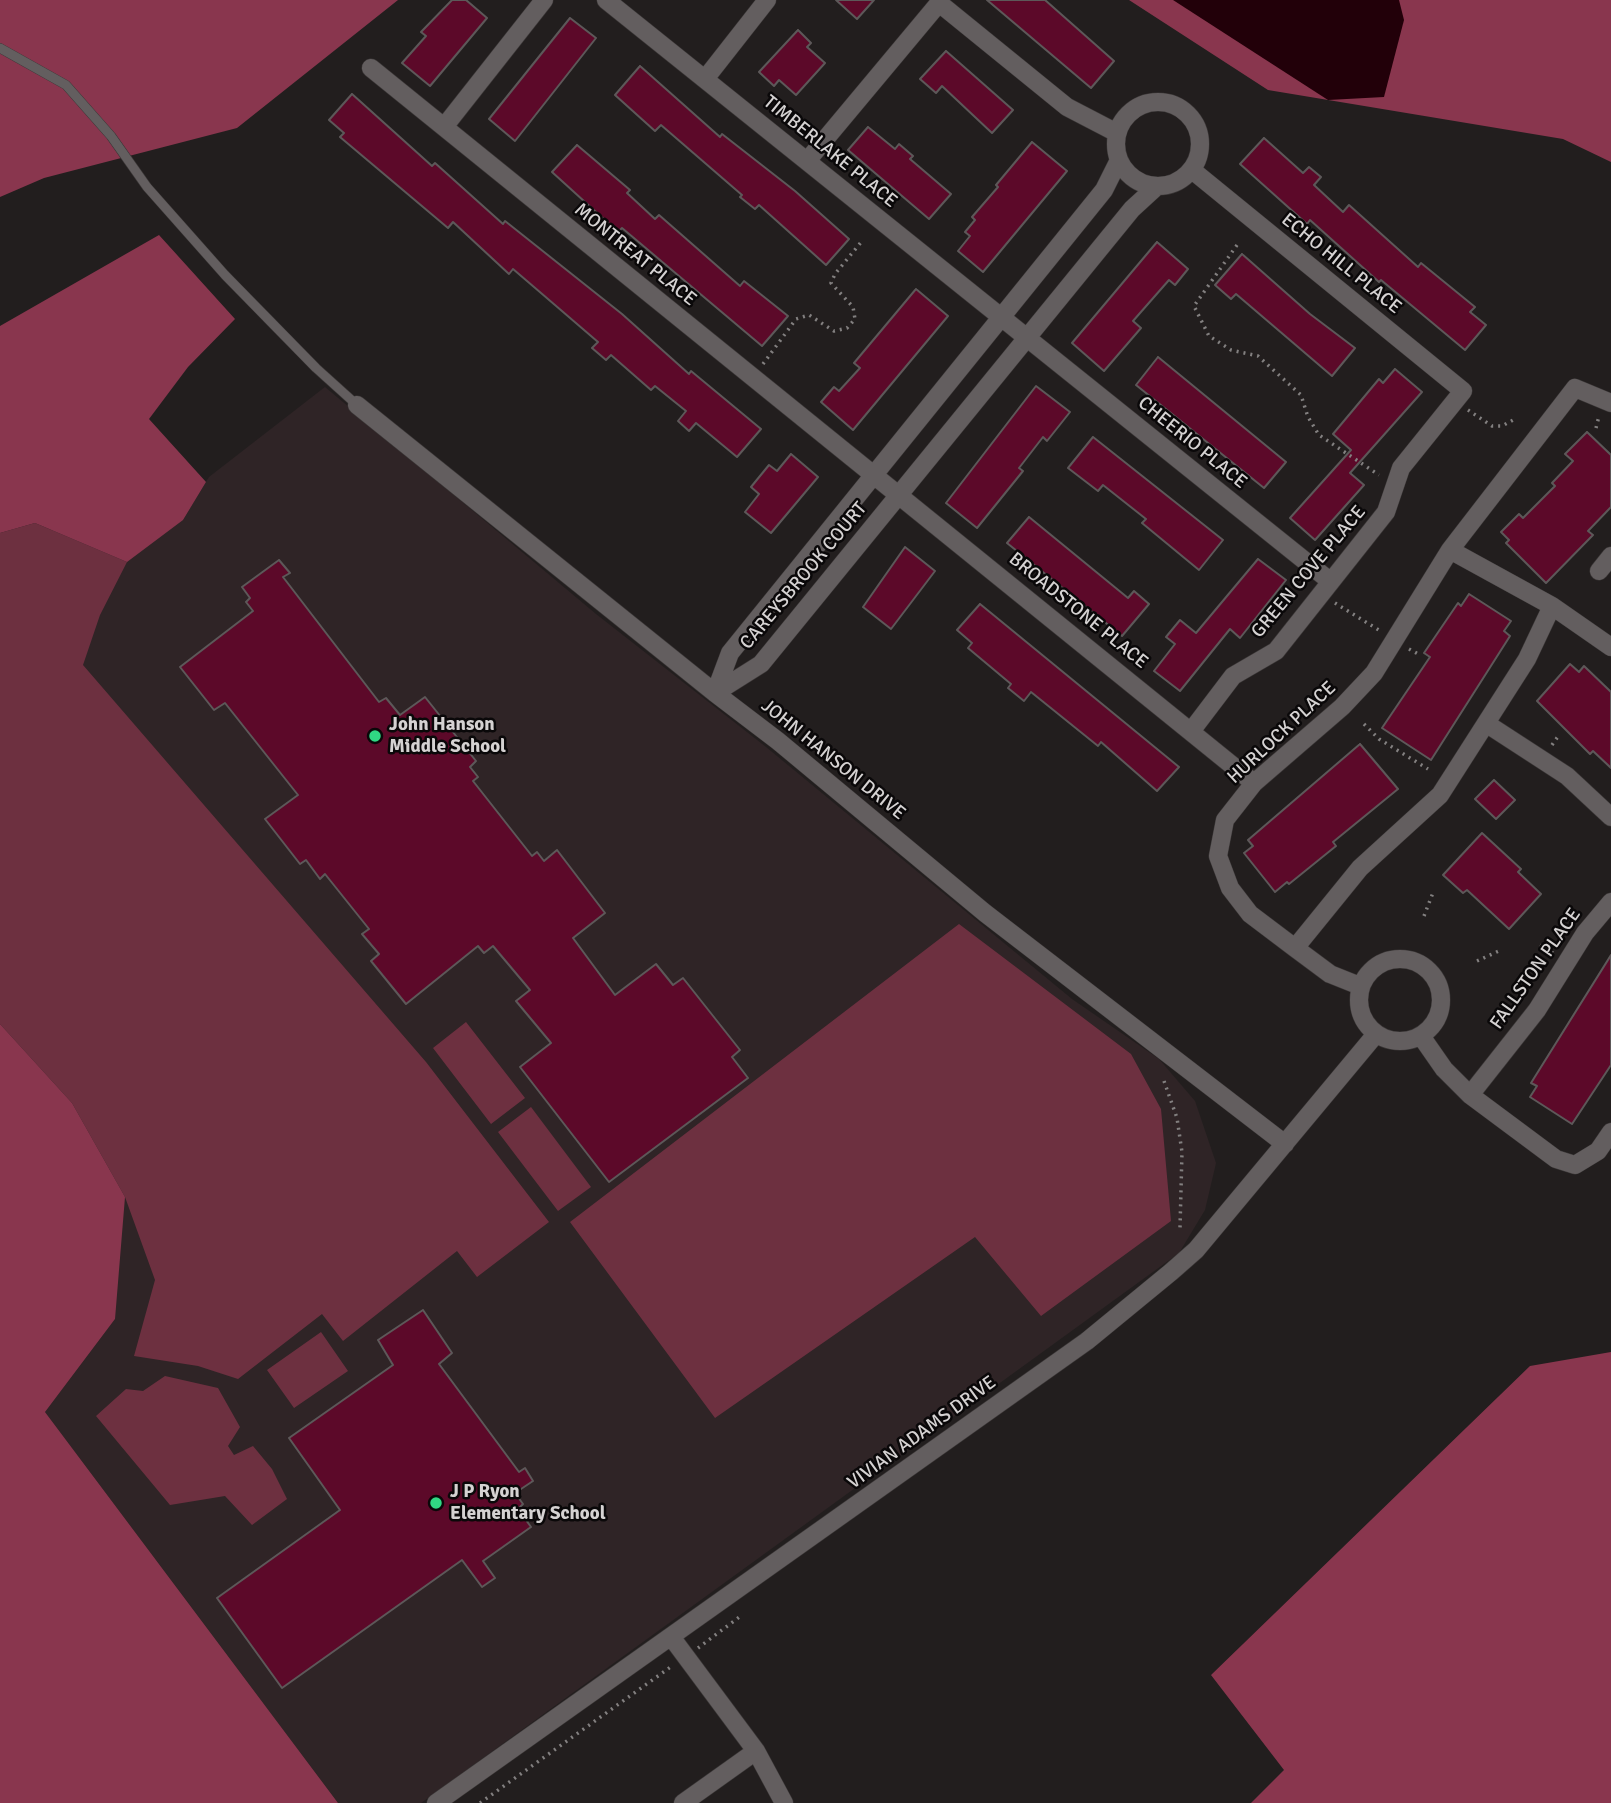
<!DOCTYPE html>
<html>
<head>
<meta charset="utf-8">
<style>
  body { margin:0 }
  canvas { display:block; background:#221e1e }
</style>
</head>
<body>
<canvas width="1611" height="1803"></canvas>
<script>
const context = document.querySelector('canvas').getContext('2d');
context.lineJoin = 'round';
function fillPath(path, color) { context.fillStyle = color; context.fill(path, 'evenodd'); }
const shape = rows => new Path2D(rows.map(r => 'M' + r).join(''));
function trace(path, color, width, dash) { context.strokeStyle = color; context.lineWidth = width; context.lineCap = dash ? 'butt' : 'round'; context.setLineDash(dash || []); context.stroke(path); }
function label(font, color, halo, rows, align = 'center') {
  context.font = font + ' Signika,sans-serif'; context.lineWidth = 5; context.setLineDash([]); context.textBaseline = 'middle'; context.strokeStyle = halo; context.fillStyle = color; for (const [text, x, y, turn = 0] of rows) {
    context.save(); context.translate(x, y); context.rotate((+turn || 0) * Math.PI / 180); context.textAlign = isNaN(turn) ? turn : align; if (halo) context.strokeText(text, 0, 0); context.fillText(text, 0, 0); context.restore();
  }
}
fillPath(shape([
  [325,387,596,614,766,747,1072,999,1159,1059,1195,1101,1216,1163,1205,1210,1179,1253,421,1803,338,1803,45,1412,115,1319,72,1103,0,1024,0,533,183,520,209,477]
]), '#2f2426');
fillPath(shape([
  [35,523,127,562,100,615,83,665,426,1062,549,1222,477,1277,457,1251,343,1341,322,1314,238,1379,198,1366,134,1356,155,1280,125,1197,72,1103,0,1024,0,533],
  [959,924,1131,1054,1161,1109,1171,1221,1041,1316,975,1237,715,1418,570,1222],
  [466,1022,525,1098,491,1124,433,1048],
  [531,1107,591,1187,558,1211,498,1132],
  [321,1332,348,1371,294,1408,267,1370],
  [165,1376,218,1388,240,1427,228,1446,234,1455,253,1446,272,1469,287,1499,252,1525,225,1496,170,1505,96,1416,126,1389,143,1391]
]), '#6d3040');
fillPath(shape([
  [0,0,398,0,237,128,44,178,0,197],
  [1129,0,1611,0,1611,162,1563,139,1268,90],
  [159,235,235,319,188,367,149,419,206,482,183,520,127,562,35,523,0,533,0,326],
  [0,1024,72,1103,125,1197,115,1319,45,1412,338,1803,0,1803],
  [1611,1352,1611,1803,1251,1803,1284,1770,1211,1675,1530,1366]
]), '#89364e');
fillPath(shape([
  [1173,0,1399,0,1404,20,1384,97,1328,100]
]), '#220009');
const building = shape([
  [452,0,466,0,487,18,430,86,402,63,426,36,421,32,452,0],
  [836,0,874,0,857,19,836,0],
  [987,0,1045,0,1114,61,1091,88,987,0],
  [570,18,596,38,515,141,489,119,570,18],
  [798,30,811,43,807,47,825,63,796,95,779,80,774,86,759,72,798,30],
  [946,51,1013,110,992,133,942,86,936,93,920,79,946,51],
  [640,66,720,137,722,134,795,191,849,239,826,265,759,205,755,209,740,197,742,195,661,125,655,131,615,95,640,66],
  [352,94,432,166,435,163,503,224,505,221,622,314,689,374,691,371,761,429,737,457,696,423,689,431,678,421,686,411,655,386,651,390,611,355,606,360,592,348,598,342,541,293,513,269,509,274,453,222,448,228,340,137,344,133,329,120,352,94],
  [868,127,895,149,899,144,913,156,910,159,951,194,929,219,848,150,868,127],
  [1264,138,1303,173,1309,167,1321,177,1314,185,1343,212,1349,205,1418,267,1421,263,1475,307,1470,312,1486,325,1465,350,1381,280,1379,282,1310,220,1307,224,1240,164,1264,138],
  [1032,142,1067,171,983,272,958,251,970,236,965,232,975,220,972,217,998,187,996,185,1032,142],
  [577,145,630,190,627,193,655,219,659,215,740,286,744,281,788,316,762,346,622,228,618,232,552,172,577,145],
  [1157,242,1188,269,1175,285,1169,280,1133,321,1141,328,1104,371,1072,343,1157,242],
  [1242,254,1310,314,1355,348,1332,376,1236,294,1231,299,1215,285,1242,254],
  [916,289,948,316,853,430,821,402,834,387,839,391,860,368,854,363,916,289],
  [1158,357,1286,462,1264,488,1136,385,1158,357],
  [1395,369,1422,392,1350,473,1364,485,1315,540,1290,518,1351,450,1333,434,1379,379,1383,383,1395,369],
  [1036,386,1070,412,1047,441,1043,437,1019,468,1023,471,977,528,946,503,1036,386],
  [1587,432,1611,455,1611,507,1588,531,1593,535,1546,583,1506,543,1509,540,1501,532,1519,514,1523,518,1555,486,1552,483,1573,461,1565,454,1587,432],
  [1093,437,1223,540,1199,570,1142,523,1146,519,1103,485,1098,491,1068,468,1093,437],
  [791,454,818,477,771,533,745,512,759,494,751,487,769,465,777,471,791,454],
  [1029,517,1128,598,1134,591,1149,604,1122,636,1007,543,1029,517],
  [905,547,935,571,891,629,863,607,905,547],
  [1258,559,1286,580,1240,638,1230,629,1180,691,1154,671,1175,644,1166,637,1180,620,1196,633,1258,559],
  [279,560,290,573,283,577,379,702,386,698,400,715,425,697,476,761,470,767,478,777,473,781,532,856,537,852,544,861,557,850,605,913,573,938,615,995,656,964,673,985,683,978,740,1050,732,1057,748,1078,609,1182,520,1067,551,1043,516,1001,530,990,493,946,484,953,478,946,406,1004,371,961,379,954,362,934,369,929,325,874,320,879,306,860,300,864,265,819,298,795,225,703,214,710,180,667,253,611,246,602,250,598,242,587,279,560],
  [1469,594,1511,621,1504,631,1510,636,1431,760,1382,728,1430,657,1424,653,1458,603,1461,606,1469,594],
  [980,604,1179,767,1157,791,1101,742,1098,746,1031,692,1024,701,1008,688,1011,684,968,648,972,643,957,630,980,604],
  [1570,664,1579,672,1584,666,1611,692,1611,768,1593,751,1590,754,1537,701,1570,664],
  [1360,744,1398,789,1333,842,1336,846,1289,884,1287,882,1275,892,1244,853,1253,846,1248,840,1360,744],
  [1494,780,1515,800,1496,819,1475,799,1494,780],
  [1482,833,1521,869,1518,872,1541,894,1509,929,1467,890,1463,893,1443,875,1482,833],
  [1611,955,1611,1065,1572,1124,1530,1097,1537,1086,1531,1083,1611,955],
  [423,1310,452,1353,439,1364,519,1472,525,1468,533,1481,515,1493,523,1504,518,1509,531,1527,483,1561,495,1578,482,1587,462,1560,282,1688,217,1598,340,1510,289,1438,393,1365,378,1340,423,1310]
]);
fillPath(building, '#5c0929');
trace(building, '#5d5859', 2);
const lane = shape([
  [0,48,66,85,111,136,147,187,225,275,316,368,357,405]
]);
const street = shape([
  [606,0,1330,581],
  [371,68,1254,783],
  [705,79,767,0],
  '1116 144a42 42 0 1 1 84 0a42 42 0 1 1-84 0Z',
  [444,127,544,0],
  [807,161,939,3,1067,107,1117,133],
  [1118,162,1104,190,730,653,715,693,761,664,1132,209,1156,187],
  [357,405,715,693,778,741,985,913,1285,1144],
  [1450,550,1552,606,1611,647],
  [1599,571,1611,556],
  [1487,724,1567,776,1611,817],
  [1192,730,1233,676,1276,651,1386,512,1401,468,1463,391,1192,170],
  [1295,948,1360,868,1440,795,1527,659,1552,606],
  '1359 1000a41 41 0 1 1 82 0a41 41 0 1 1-82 0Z',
  [1360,986,1330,974,1295,948,1250,914,1230,888,1218,856,1225,820,1254,783,1342,707,1374,673,1450,550,1575,388,1611,403],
  [1421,1036,1444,1069,1470,1095,1556,1159,1575,1165,1598,1151,1611,1132],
  [1470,1095,1537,1010,1585,933,1611,902],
  [672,1638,756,1751,784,1803],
  [436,1803,1087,1341,1171,1272,1196,1250,1376,1034],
  [683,1803,756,1751]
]);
trace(lane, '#3c3838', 10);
trace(street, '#3c3838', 19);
trace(shape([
  [1237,245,1194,306,1209,336,1231,350,1258,356,1301,395,1308,417,1319,435,1379,475],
  [763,364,796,319,809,315,834,331,847,328,855,319,853,307,831,283,835,274,862,241],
  [1468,410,1492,426,1502,426,1515,419],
  [1596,428,1599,416],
  [1335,603,1382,632],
  [1409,649,1420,655],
  [1364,724,1379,739,1428,769],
  [1552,745,1559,735],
  [1424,916,1434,890],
  [1540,945,1553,953],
  [1477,961,1501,950],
  [1164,1081,1177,1118,1182,1152,1180,1228],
  [698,1648,742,1615],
  [480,1803,672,1666]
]), '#838080', 3.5, [2, 5]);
trace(lane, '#635e5f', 9);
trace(street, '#635e5f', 18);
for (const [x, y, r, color] of [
  [375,736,7,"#30d883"],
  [436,1503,7,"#30d883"]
]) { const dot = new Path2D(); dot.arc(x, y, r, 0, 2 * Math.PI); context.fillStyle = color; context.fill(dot); trace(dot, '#0a0809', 2.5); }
label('19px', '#d5d2d2', '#0a0809', [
  ["TIMBERLAKE PLACE",830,152,39],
  ["MONTREAT PLACE",635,255,39],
  ["ECHO HILL PLACE",1341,264,39],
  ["CHEERIO PLACE",1192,443,39],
  ["GREEN COVE PLACE",1309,572,-50],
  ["CAREYSBROOK COURT",804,576,-50],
  ["BROADSTONE PLACE",1078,611,39],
  ["HURLOCK PLACE",1282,733,-43],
  ["JOHN HANSON DRIVE",833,760,39],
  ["FALLSTON PLACE",1536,969,-55],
  ["VIVIAN ADAMS DRIVE",922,1433,-36]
]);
label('bold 19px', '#d5d2d2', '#0a0809', [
  ["John Hanson",389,725],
  ["Middle School",389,747],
  ["J P Ryon",450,1492],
  ["Elementary School",450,1514]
], 'left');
</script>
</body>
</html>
